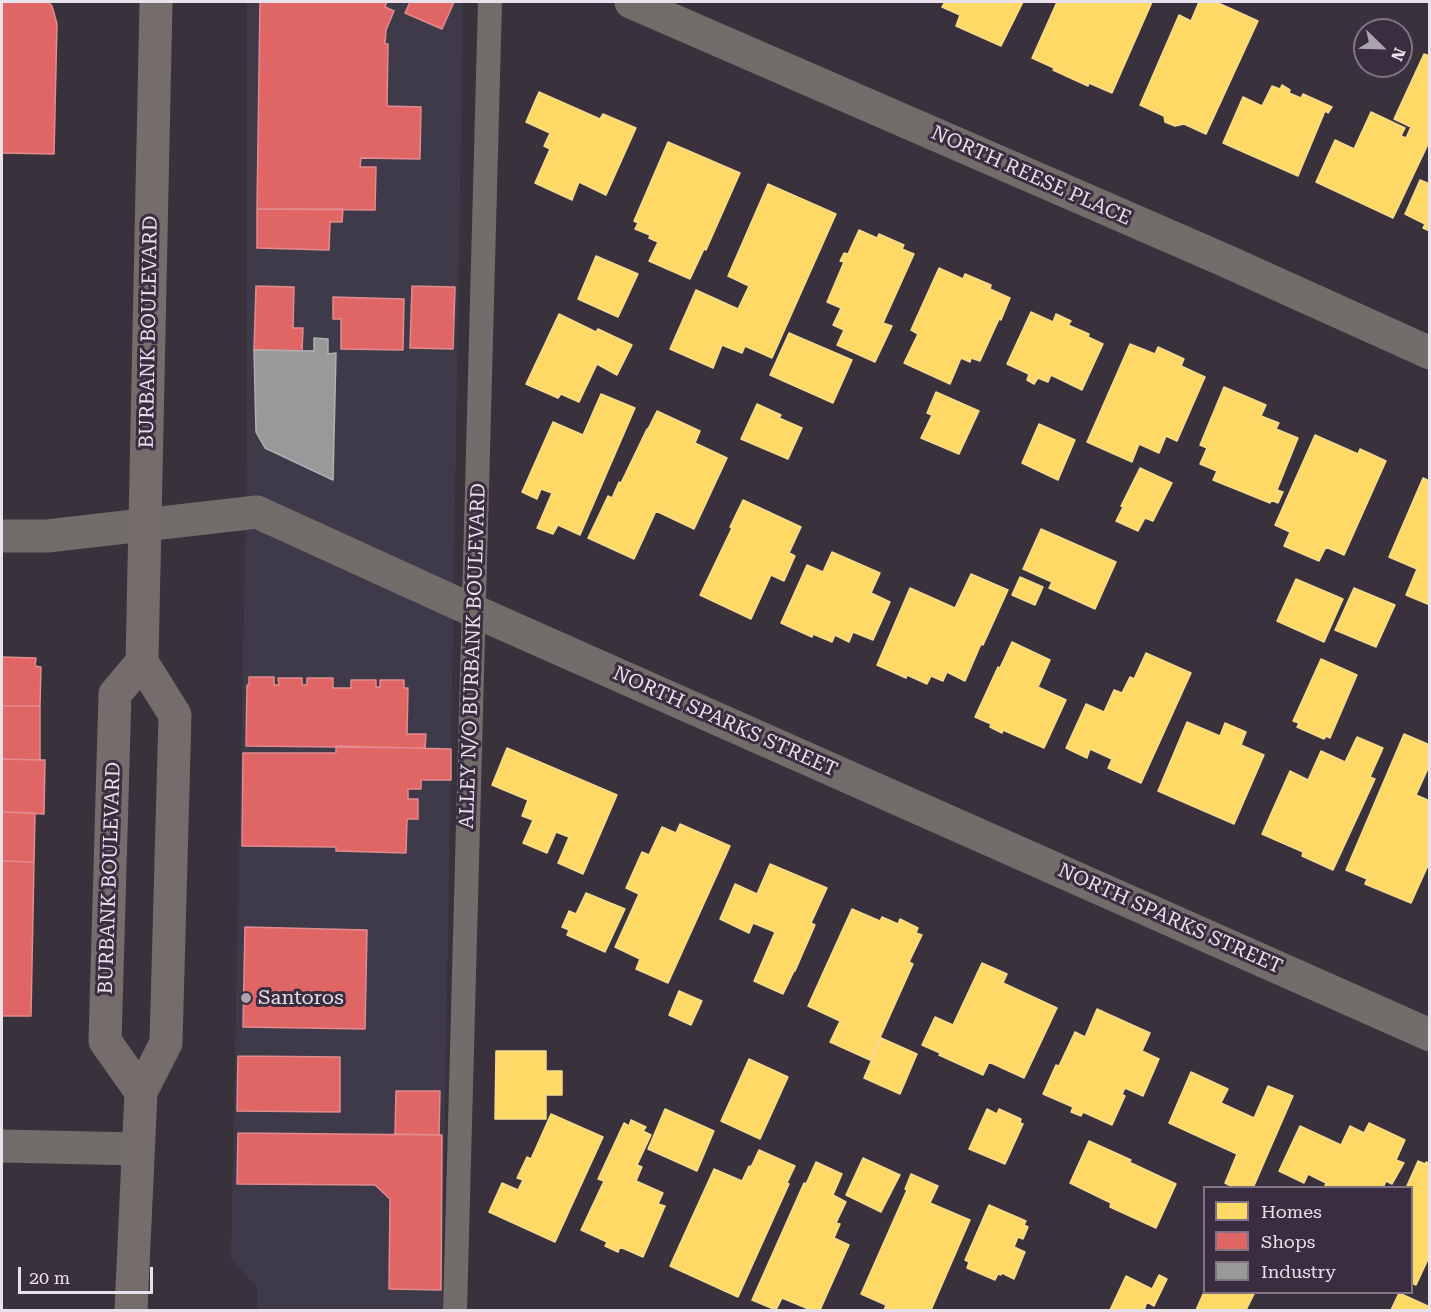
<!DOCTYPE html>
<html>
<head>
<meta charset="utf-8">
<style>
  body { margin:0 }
  #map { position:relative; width:1431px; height:1312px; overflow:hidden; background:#39313c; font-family:"Roboto Serif",serif }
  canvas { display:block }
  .frame { position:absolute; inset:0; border:3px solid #e9e1ec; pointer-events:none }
  .legend { position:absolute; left:1203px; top:1186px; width:210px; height:108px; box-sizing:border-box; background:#3b2d40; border:2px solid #817585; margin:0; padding:8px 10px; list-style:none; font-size:18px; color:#e9e1ec }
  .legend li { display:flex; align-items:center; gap:12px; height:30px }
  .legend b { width:30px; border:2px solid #817585 }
  .north { position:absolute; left:1353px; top:18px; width:60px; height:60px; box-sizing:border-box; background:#3b2d40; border:2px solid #817585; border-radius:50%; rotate:113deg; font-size:16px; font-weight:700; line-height:24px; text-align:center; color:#e9e1ec }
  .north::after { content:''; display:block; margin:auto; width:21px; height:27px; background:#aba3ae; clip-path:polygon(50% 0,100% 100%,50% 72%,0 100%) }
  .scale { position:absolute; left:18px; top:1267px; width:135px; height:27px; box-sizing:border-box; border:3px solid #e9e1ec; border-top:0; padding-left:8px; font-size:18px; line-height:21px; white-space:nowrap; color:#e9e1ec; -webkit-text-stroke:4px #3b2d40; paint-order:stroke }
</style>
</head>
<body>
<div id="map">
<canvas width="1431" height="1312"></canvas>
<div class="frame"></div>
<ul class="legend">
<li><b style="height:16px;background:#ffd966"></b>Homes</li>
<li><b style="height:16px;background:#e06666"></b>Shops</li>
<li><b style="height:16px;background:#999"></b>Industry</li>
</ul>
<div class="north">N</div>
<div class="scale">20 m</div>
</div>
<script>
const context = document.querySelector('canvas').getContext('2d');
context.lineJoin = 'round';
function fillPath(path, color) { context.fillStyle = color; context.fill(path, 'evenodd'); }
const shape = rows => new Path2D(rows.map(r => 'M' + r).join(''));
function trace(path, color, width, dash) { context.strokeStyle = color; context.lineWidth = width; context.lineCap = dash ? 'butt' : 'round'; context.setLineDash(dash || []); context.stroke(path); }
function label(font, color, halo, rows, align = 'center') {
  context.font = font + ' "Roboto Serif",serif'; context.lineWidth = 6; context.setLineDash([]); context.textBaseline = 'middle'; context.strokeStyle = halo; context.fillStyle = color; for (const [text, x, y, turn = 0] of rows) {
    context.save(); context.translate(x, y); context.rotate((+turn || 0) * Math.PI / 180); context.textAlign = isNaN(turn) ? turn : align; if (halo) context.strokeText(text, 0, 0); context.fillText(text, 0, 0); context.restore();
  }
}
fillPath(shape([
  [247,2,463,2,442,1310,257,1310,257,1287,231,1259,247,458]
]), '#3f3a4a');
const homes = shape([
  [945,2,1023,2,1001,46,956,26,960,15,942,7,945,2],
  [1057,2,1152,2,1112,93,1089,83,1088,86,1053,70,1054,68,1032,58,1057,2],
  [1199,2,1216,2,1258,21,1206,134,1184,124,1175,126,1165,122,1164,116,1140,105,1179,15,1191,21,1199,2],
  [1424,54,1430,56,1430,140,1393,218,1316,182,1335,140,1354,149,1371,112,1405,128,1401,136,1406,138,1411,127,1394,119,1424,54],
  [1282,85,1290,90,1289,93,1301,98,1303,94,1332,107,1328,113,1325,111,1298,176,1223,143,1243,97,1262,106,1272,86,1280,89,1282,85],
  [539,92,600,119,603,114,636,128,606,195,579,182,572,200,535,183,550,149,544,146,550,133,526,122,539,92],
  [668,142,740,173,706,250,704,249,690,279,649,261,658,242,649,238,650,235,635,229,638,223,634,221,668,142],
  [1420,180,1430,184,1430,231,1423,228,1425,224,1405,214,1420,180],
  [768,184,836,214,772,358,745,346,742,353,722,345,713,368,670,349,696,290,738,309,749,286,728,276,768,184],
  [859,230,877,238,879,234,904,245,902,249,914,254,883,323,892,326,875,362,837,345,844,330,833,325,841,308,827,302,844,262,840,261,844,253,848,254,859,230],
  [596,256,638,274,618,317,578,299,596,256],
  [939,268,963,279,965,274,991,285,990,289,1010,298,1001,320,999,319,980,361,971,358,970,362,961,358,950,384,904,363,918,334,911,330,939,268],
  [1031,312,1053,322,1056,314,1071,321,1068,325,1089,334,1088,337,1103,344,1082,390,1051,375,1048,382,1038,378,1034,384,1027,380,1029,374,1007,364,1031,312],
  [559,314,596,332,598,329,632,345,617,375,597,364,579,402,561,394,558,398,526,384,559,314],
  [789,333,852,360,833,403,770,375,789,333],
  [1130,344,1155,354,1158,347,1184,359,1181,366,1205,377,1177,441,1166,436,1159,453,1139,444,1132,462,1087,442,1130,344],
  [1224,387,1266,405,1261,416,1279,423,1276,429,1298,438,1277,490,1283,492,1278,503,1271,500,1270,503,1213,480,1217,471,1200,464,1207,448,1200,445,1224,387],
  [936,392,979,411,959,454,921,438,932,415,927,413,936,392],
  [601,394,635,408,580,535,558,525,553,534,537,528,552,493,541,489,537,499,522,492,553,422,583,435,601,394],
  [757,404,781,415,779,418,802,428,788,459,741,439,757,404],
  [657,411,700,431,695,443,727,458,694,529,656,511,634,559,588,538,608,496,612,498,619,482,621,483,647,429,648,429,657,411],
  [1039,424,1075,440,1058,480,1022,463,1039,424],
  [1315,435,1358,454,1360,449,1386,461,1344,555,1326,547,1319,561,1284,546,1290,532,1275,525,1315,435],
  [1140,468,1172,483,1153,521,1145,518,1138,531,1116,521,1123,507,1121,506,1140,468],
  [1423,478,1430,481,1430,605,1406,595,1417,569,1389,557,1423,478],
  [743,500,801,527,789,553,795,556,784,581,771,575,751,619,700,595,732,528,730,527,743,500],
  [1041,529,1116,562,1095,609,1049,588,1052,582,1023,569,1041,529],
  [832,552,880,573,871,593,890,602,873,640,853,632,849,642,835,635,832,642,813,634,812,637,781,623,807,565,823,572,832,552],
  [971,574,1008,590,983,645,981,644,965,681,947,672,943,681,931,676,927,684,907,675,906,678,877,665,910,588,955,608,971,574],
  [1020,577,1043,587,1035,605,1012,595,1020,577],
  [1296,579,1343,599,1324,642,1277,621,1296,579],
  [1354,588,1395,605,1376,647,1335,630,1354,588],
  [1012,642,1050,660,1038,687,1066,700,1044,748,1003,730,1002,733,990,727,991,724,975,717,998,667,1000,668,1012,642],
  [1146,653,1191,673,1141,783,1108,768,1112,759,1090,749,1087,758,1066,748,1086,704,1104,712,1114,690,1122,693,1130,677,1134,679,1146,653],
  [1321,659,1357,675,1330,738,1326,736,1324,739,1297,727,1299,723,1293,721,1321,659],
  [1187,722,1220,736,1225,723,1246,732,1241,745,1264,755,1234,824,1158,791,1187,722],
  [1404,734,1430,745,1430,764,1416,795,1430,801,1430,861,1411,903,1365,884,1367,879,1346,870,1404,734],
  [1357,737,1383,748,1370,777,1375,779,1333,870,1302,856,1303,852,1262,834,1290,771,1308,780,1321,751,1345,762,1357,737],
  [507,748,617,795,583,874,558,863,569,837,556,832,547,853,523,843,533,820,522,816,528,800,492,785,507,748],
  [680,824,730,846,668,983,636,969,640,959,615,947,639,894,626,888,642,852,649,855,662,827,676,833,680,824],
  [770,864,827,888,811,923,815,925,795,971,794,971,783,994,754,981,775,932,753,923,749,933,720,919,735,884,757,894,770,864],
  [586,893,625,909,605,952,567,935,569,930,562,927,569,911,576,914,586,893],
  [852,909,880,921,882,917,898,924,900,919,918,928,916,933,922,935,909,962,913,964,870,1060,830,1042,840,1021,808,1006,852,909],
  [982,963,1007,974,1003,983,1057,1008,1024,1078,989,1062,983,1075,939,1055,940,1053,922,1045,935,1017,953,1025,982,963],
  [679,991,702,1001,691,1025,669,1015,679,991],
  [1097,1009,1150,1033,1142,1051,1159,1059,1143,1096,1125,1088,1122,1094,1125,1096,1112,1125,1083,1112,1081,1116,1071,1112,1073,1107,1043,1094,1056,1065,1059,1066,1075,1032,1085,1037,1097,1009],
  [881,1038,917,1054,900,1094,864,1078,881,1038],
  [496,1051,546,1051,546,1071,562,1071,562,1095,546,1095,546,1119,495,1119,496,1051],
  [749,1059,788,1077,760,1139,721,1121,749,1059],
  [1191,1072,1228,1089,1221,1103,1254,1118,1268,1086,1293,1096,1253,1188,1235,1188,1225,1183,1237,1154,1169,1123,1191,1072],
  [665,1109,714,1131,697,1171,648,1149,665,1109],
  [987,1109,997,1114,999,1109,1021,1119,1020,1123,1023,1124,1005,1164,969,1149,987,1109],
  [551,1114,603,1137,555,1242,489,1212,502,1183,518,1190,523,1180,517,1178,527,1157,531,1159,551,1114],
  [631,1120,646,1127,643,1131,651,1135,637,1165,642,1167,636,1181,663,1193,658,1204,665,1206,643,1257,620,1247,618,1252,605,1246,607,1242,581,1230,604,1181,598,1179,624,1123,629,1126,631,1120],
  [1369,1123,1405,1140,1396,1160,1404,1163,1392,1184,1386,1181,1383,1188,1324,1188,1326,1183,1308,1174,1304,1183,1279,1171,1300,1126,1341,1145,1350,1126,1364,1133,1369,1123],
  [1089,1141,1131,1160,1129,1162,1176,1184,1156,1228,1110,1207,1111,1203,1070,1183,1089,1141],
  [759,1150,795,1166,787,1183,789,1184,738,1297,670,1266,714,1169,742,1181,749,1166,751,1167,759,1150],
  [863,1158,900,1175,881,1212,846,1195,863,1158],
  [1418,1161,1425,1164,1426,1162,1430,1164,1430,1255,1416,1285,1412,1283,1412,1188,1406,1188,1418,1161],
  [816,1162,842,1174,833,1195,846,1202,836,1223,840,1224,834,1238,849,1245,820,1310,811,1310,782,1298,776,1310,752,1300,804,1183,806,1184,816,1162],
  [911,1174,938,1186,930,1203,970,1220,931,1310,884,1310,886,1305,861,1294,907,1190,905,1189,911,1174],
  [989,1205,1026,1221,1024,1225,1028,1227,1023,1239,1018,1237,1014,1247,1025,1252,1014,1279,1002,1273,1001,1275,998,1274,995,1280,967,1268,969,1262,965,1260,989,1205],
  [1159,1275,1167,1279,1154,1306,1147,1302,1144,1310,1110,1310,1126,1276,1152,1289,1159,1275],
  [1204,1292,1255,1292,1246,1310,1196,1310,1204,1292],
  [1399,1293,1430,1307,1430,1310,1391,1310,1399,1293]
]);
fillPath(homes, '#ffd966');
trace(homes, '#f8db8e', 1.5);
const shops = shape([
  [2,2,48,2,52,6,57,24,54,154,2,153,2,2],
  [260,2,387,2,385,7,394,11,386,30,385,44,388,44,387,106,421,107,420,159,361,158,360,167,376,167,375,210,257,209,260,2],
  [409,2,454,2,442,29,405,13,410,2,409,2],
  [257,209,343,209,342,222,330,222,329,250,257,248,257,209],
  [256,286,294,287,293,328,303,328,302,351,254,350,256,286],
  [412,286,455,287,453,349,410,348,412,286],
  [333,297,404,299,403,350,341,349,341,319,333,319,333,297],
  [2,657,36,658,35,666,41,667,40,706,2,706,2,657],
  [249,677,274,677,274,685,279,685,278,678,302,678,302,685,307,685,307,678,333,678,333,688,351,688,351,680,376,680,376,687,380,687,380,680,404,680,404,688,408,688,407,734,426,734,425,748,246,746,247,685,249,685,249,677],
  [2,706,40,706,40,760,2,759,2,706],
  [336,746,451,749,451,780,421,780,421,789,408,789,408,799,418,799,418,819,407,819,406,853,336,851,336,847,242,846,243,753,336,753,336,746],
  [2,759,45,760,44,814,2,812,2,759],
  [2,812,35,813,34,862,2,861,2,812],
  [2,861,34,862,31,1016,2,1016,2,861],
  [245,927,367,930,365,1029,243,1027,245,927],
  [238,1056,340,1057,340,1112,237,1111,238,1056],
  [396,1091,440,1091,439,1135,395,1134,396,1091],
  [238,1133,442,1135,441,1290,389,1289,390,1199,375,1185,237,1184,238,1133]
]);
fillPath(shops, '#e06666');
trace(shops, '#e38b8e', 1.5);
const industry = shape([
  [314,338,328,339,328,354,336,353,333,480,265,448,256,432,254,350,314,351,314,338]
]);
fillPath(industry, '#999');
trace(industry, '#b1afb2', 1.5);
trace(shape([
  [455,1310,490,2]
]), '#726d6a', 24);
trace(shape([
  [631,2,1224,260,1430,353],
  [2,536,47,536,257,512,474,611,1430,1035],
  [2,1146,138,1149]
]), '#726d6a', 33);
trace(shape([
  [141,1092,105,1041,115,694,142,662],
  [131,1310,141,1092,166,1043,175,715,142,662,156,2]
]), '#746d6c', 33);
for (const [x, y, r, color] of [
  [246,998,6,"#aba3ae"]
]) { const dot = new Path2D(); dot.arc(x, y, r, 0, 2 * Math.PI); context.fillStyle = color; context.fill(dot); trace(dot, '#3b2d40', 2); }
label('20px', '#e9e1ec', '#3b2d40', [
  ["NORTH REESE PLACE",1031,176,24],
  ["BURBANK BOULEVARD",149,332,-89],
  ["ALLEY N/O BURBANK BOULEVARD",473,656,-88],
  ["NORTH SPARKS STREET",725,722,24],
  ["BURBANK BOULEVARD",110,878,-88],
  ["NORTH SPARKS STREET",1170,919,24]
]);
label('20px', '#e9e1ec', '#3b2d40', [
  ["Santoros",258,998]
], 'left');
</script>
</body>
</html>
